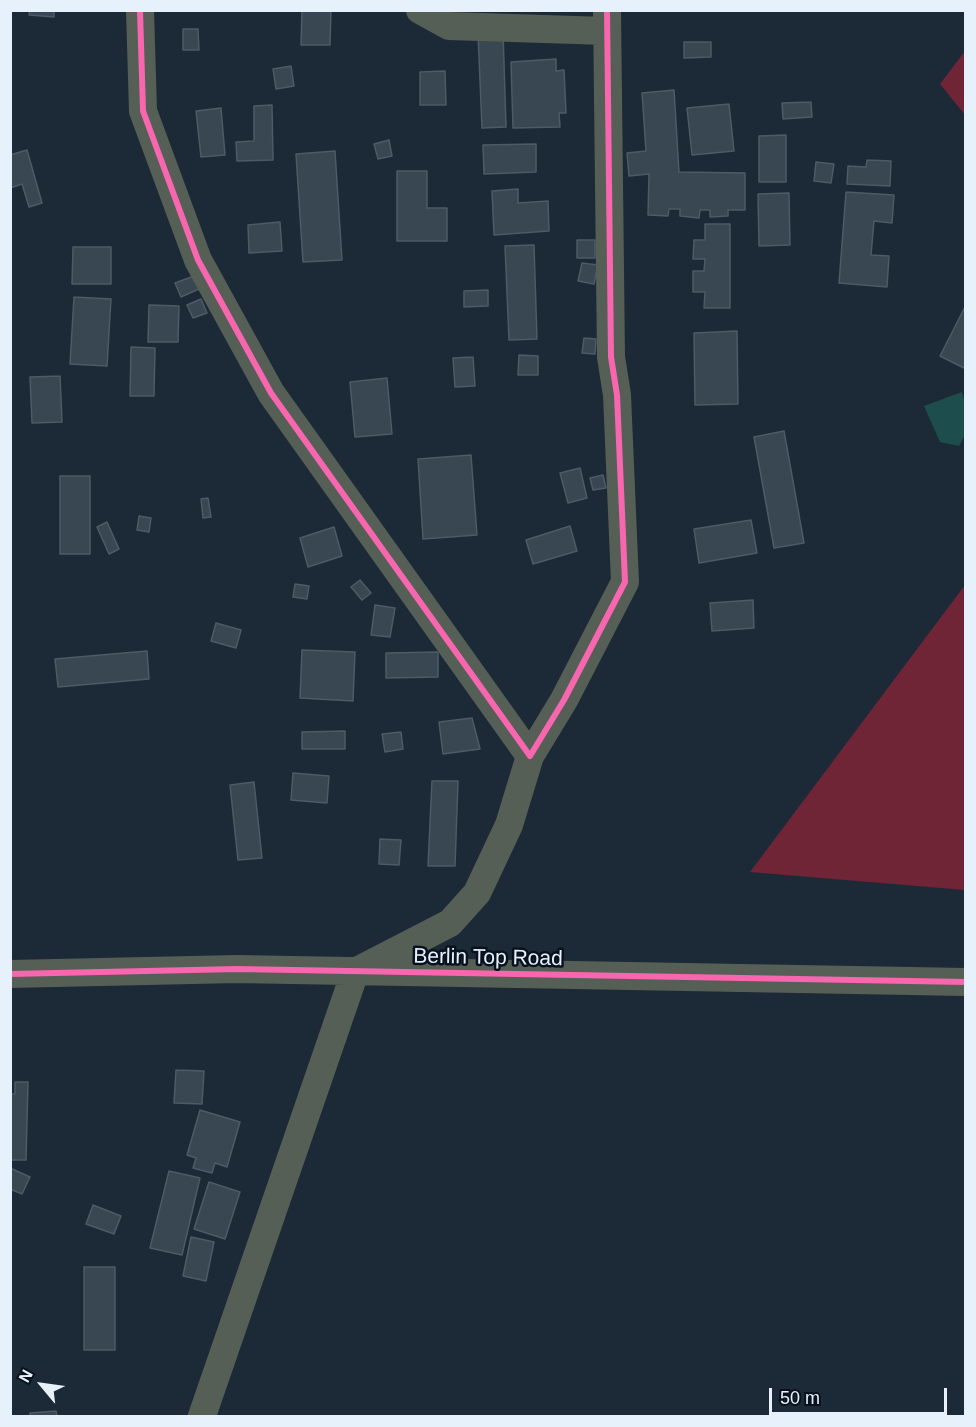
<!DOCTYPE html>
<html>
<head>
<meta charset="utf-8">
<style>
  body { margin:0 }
  #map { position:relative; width:976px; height:1427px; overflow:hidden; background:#1c2a38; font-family:Helvetica,sans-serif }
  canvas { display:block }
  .frame { position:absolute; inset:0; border:12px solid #e7f1fc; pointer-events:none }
  .north { position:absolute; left:12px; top:1355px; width:60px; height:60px; -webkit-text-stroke:4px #07121e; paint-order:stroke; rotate:299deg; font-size:16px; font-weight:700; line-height:24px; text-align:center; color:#e7f1fc }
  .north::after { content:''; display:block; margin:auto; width:21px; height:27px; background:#e7f1fc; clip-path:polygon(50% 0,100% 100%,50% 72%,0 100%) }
  .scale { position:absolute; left:769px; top:1388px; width:178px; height:27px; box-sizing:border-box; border:3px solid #e7f1fc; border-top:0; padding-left:8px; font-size:18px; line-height:21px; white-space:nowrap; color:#e7f1fc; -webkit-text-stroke:4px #07121e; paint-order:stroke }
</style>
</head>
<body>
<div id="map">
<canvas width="976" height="1427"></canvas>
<div class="frame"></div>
<div class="north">N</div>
<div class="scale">50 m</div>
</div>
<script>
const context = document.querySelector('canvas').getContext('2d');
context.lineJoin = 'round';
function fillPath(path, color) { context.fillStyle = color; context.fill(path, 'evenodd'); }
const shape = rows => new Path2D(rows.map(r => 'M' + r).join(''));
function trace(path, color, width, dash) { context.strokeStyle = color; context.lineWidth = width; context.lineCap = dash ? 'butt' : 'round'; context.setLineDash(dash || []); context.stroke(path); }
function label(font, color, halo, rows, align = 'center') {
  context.font = font + ' Helvetica,sans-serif'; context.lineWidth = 5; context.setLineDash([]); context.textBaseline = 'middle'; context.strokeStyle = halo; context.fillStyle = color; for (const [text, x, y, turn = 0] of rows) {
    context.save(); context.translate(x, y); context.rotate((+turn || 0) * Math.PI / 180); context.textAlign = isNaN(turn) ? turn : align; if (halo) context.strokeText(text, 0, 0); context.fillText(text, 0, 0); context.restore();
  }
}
fillPath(shape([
  [965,51,965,115,940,84],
  [965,585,965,890,750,872]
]), '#6f2536');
fillPath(shape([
  [962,392,965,403,965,435,959,446,940,442,924,406]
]), '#1e4d4d');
const building = shape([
  [30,10,54,10,54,17,29,15,30,10],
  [302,10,331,10,330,45,301,45,302,10],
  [183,29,198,29,199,50,183,50,183,29],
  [503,32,506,127,482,128,478,33,503,32],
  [684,42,711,42,711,57,684,58,684,42],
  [556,59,556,71,564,70,566,113,559,113,560,127,513,128,511,62,556,59],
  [291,66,294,86,276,89,273,69,291,66],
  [445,71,446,105,420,105,420,72,445,71],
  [674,90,679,172,745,173,745,210,728,210,728,216,710,217,710,210,700,210,699,218,680,216,680,209,669,209,668,216,648,215,649,174,629,176,627,153,646,151,642,93,674,90],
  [811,102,812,117,783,119,782,103,811,102],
  [729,104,734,151,692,155,687,108,729,104],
  [272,105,273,160,237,161,236,142,254,141,254,106,272,105],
  [221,108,225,155,201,157,196,111,221,108],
  [786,135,786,182,759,182,759,136,786,135],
  [389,140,392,156,378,159,374,144,389,140],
  [536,144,536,172,484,174,483,145,536,144],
  [27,150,42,203,29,207,22,184,10,188,10,155,27,150],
  [335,151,342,260,303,262,296,154,335,151],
  [867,160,891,161,890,186,847,184,848,166,866,167,867,160],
  [816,162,834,164,831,183,814,181,816,162],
  [397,171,427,171,427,208,447,208,447,241,397,241,397,171],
  [518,189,518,203,548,201,549,231,494,235,492,191,518,189],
  [846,192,894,195,892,223,874,221,871,255,889,256,887,287,839,283,846,192],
  [789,193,790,245,759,246,758,194,789,193],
  [280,222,282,251,249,253,248,225,280,222],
  [705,224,730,224,730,308,704,308,705,292,693,292,693,271,704,271,705,259,693,259,694,240,705,240,705,224],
  [577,240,595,240,595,258,577,258,577,240],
  [534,245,537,339,509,340,505,246,534,245],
  [73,247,111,247,111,284,72,284,73,247],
  [582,263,598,265,594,284,578,281,582,263],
  [194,276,199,289,181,297,175,283,194,276],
  [488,290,488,306,464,307,464,291,488,290],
  [74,297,111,299,107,366,70,364,74,297],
  [201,299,207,313,193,318,187,305,201,299],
  [149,305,179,306,178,342,148,342,149,305],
  [966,305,966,369,940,356,966,305],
  [737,331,738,404,695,405,694,333,737,331],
  [584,338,596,339,595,354,582,353,584,338],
  [131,347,155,348,154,396,130,396,131,347],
  [519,355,538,356,538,375,518,375,519,355],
  [473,357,475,386,455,387,453,358,473,357],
  [60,376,62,422,32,423,30,377,60,376],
  [387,378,392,434,355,437,350,382,387,378],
  [784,431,804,543,774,548,754,437,784,431],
  [471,455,477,535,423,539,418,459,471,455],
  [580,468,587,498,568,503,560,473,580,468],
  [603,475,606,488,593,490,590,478,603,475],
  [60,476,90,476,90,554,60,554,60,476],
  [208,498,211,517,203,518,201,499,208,498],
  [139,516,151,518,149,532,137,530,139,516],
  [751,520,757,553,699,563,694,529,751,520],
  [107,522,119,549,109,554,97,527,107,522],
  [570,526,577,551,533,564,526,540,570,526],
  [334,527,342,556,308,567,300,538,334,527],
  [360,580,371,593,362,600,351,587,360,580],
  [295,584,309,586,307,599,293,597,295,584],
  [753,600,754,628,712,631,710,603,753,600],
  [375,605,395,608,390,637,371,635,375,605],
  [216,623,241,630,236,648,211,641,216,623],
  [302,650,355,652,353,701,300,698,302,650],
  [147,651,149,679,58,687,55,659,147,651],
  [438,652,438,677,386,678,386,653,438,652],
  [472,718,480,749,443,754,439,722,472,718],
  [345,731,345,749,302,749,302,732,345,731],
  [401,732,403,749,385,752,382,734,401,732],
  [293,773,329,776,327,803,291,800,293,773],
  [432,781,458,781,455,866,428,866,432,781],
  [254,782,262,858,238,860,230,785,254,782],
  [380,839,401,840,399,865,379,864,380,839],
  [176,1070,204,1071,202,1104,174,1103,176,1070],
  [15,1082,28,1082,26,1160,10,1160,10,1094,15,1094,15,1082],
  [200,1110,240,1122,227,1167,215,1163,212,1173,193,1168,196,1158,187,1155,200,1110],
  [10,1168,30,1177,22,1194,10,1189,10,1168],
  [169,1171,200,1178,182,1255,150,1248,169,1171],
  [209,1182,240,1192,225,1239,194,1229,209,1182],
  [93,1205,121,1216,114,1234,86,1224,93,1205],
  [191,1237,214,1242,206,1281,183,1276,191,1237],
  [84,1267,115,1267,115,1350,84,1350,84,1267],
  [56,1411,57,1416,30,1416,30,1413,56,1411]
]);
fillPath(building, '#384751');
trace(building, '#4c5b66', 1.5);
trace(shape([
  [140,10,143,111,198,260,271,393,530,756,564,700,625,582,617,395,611,357,607,10],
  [420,10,449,26,607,31],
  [10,974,237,969,966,982],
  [202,1416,355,972,450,923,477,893,509,825,530,756]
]), '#555f55', 28);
trace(shape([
  [140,10,143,111,198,260,271,393,530,756,564,700,625,582,617,395,611,357,607,10],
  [10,974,237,969,966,982]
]), '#f766af', 6);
label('21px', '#e7f1fc', '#07121e', [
  ["Berlin Top Road",488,958,1]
]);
</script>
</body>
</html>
